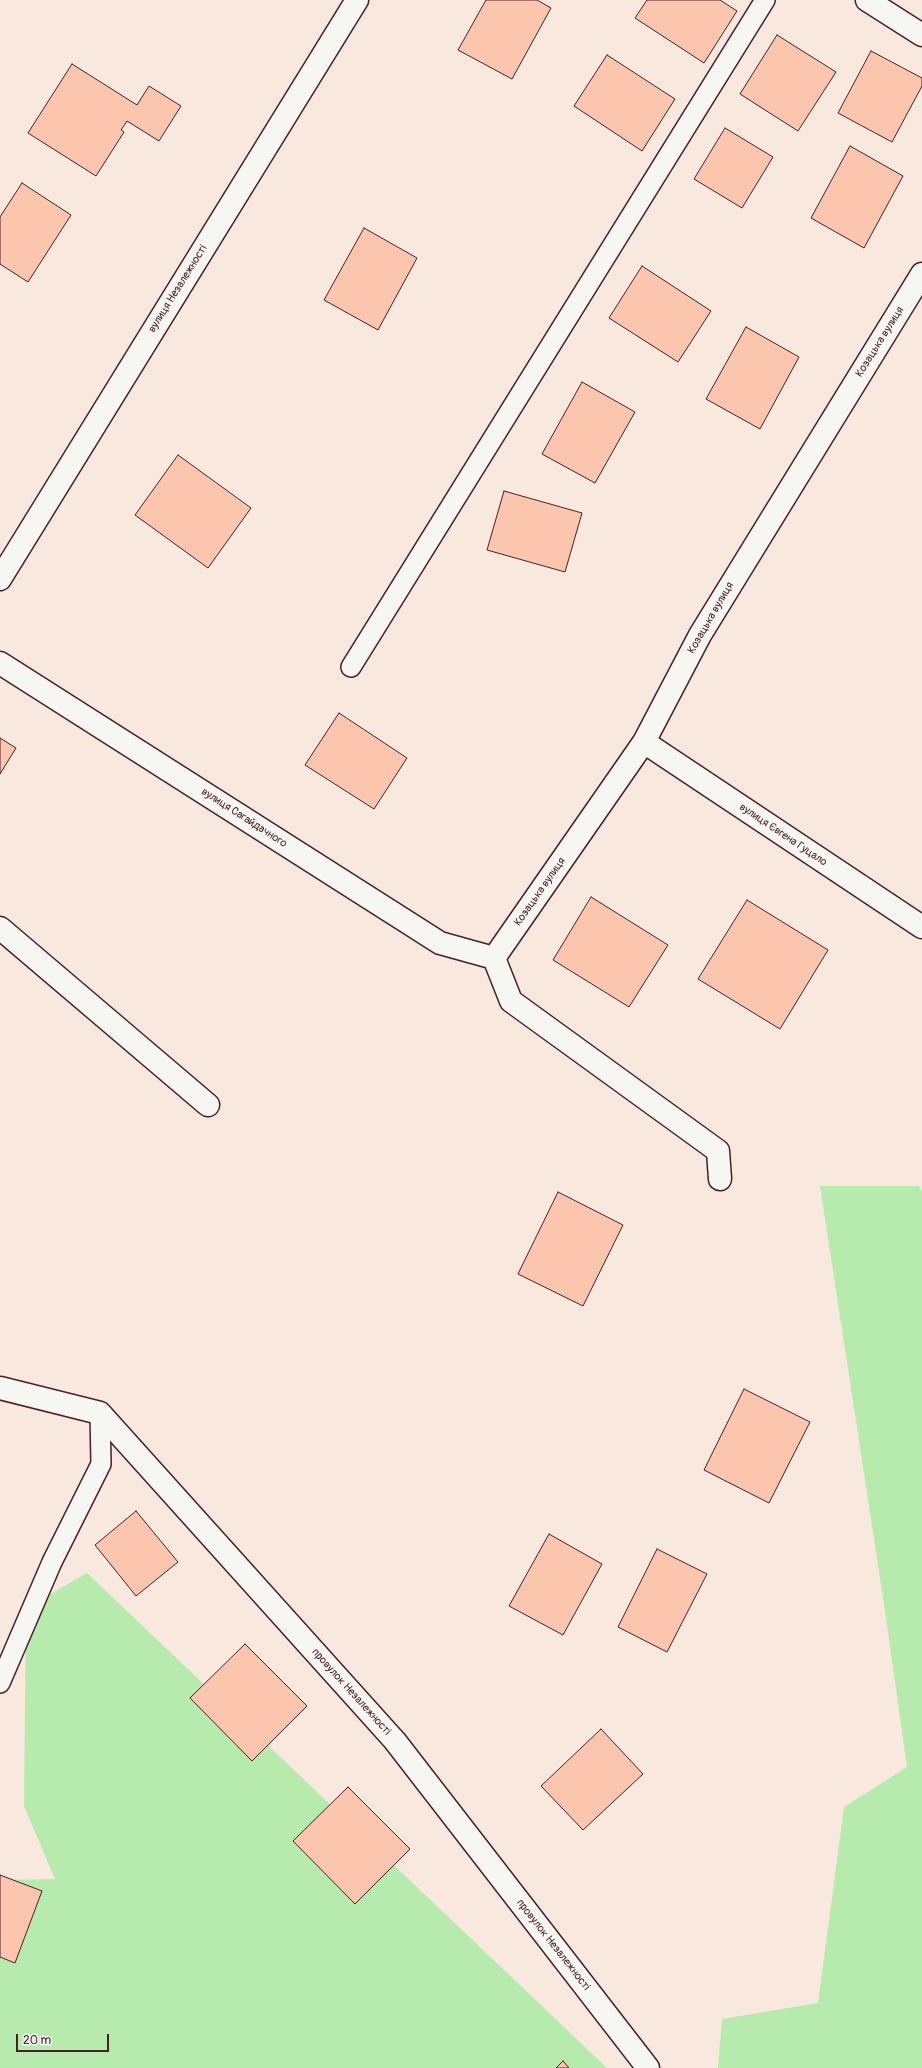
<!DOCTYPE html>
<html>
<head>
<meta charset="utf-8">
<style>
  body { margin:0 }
  #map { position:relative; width:922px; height:2068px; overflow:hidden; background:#f8e8de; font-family:Pangolin,sans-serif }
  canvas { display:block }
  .scale { position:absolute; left:16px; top:2034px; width:93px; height:18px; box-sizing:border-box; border:2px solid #4a1f2b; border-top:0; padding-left:5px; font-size:12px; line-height:14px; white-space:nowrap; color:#4a1f2b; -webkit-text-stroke:3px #f6f6f2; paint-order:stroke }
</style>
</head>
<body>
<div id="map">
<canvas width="922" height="2068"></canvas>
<div class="scale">20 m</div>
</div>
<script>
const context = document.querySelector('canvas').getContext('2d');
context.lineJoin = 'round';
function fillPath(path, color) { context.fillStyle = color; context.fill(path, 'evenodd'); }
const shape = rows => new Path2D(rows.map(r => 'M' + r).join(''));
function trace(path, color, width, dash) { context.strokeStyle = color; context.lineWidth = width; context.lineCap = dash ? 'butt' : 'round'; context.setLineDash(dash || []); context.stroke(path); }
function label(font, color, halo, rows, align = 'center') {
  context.font = font + ' Pangolin,sans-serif'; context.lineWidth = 3; context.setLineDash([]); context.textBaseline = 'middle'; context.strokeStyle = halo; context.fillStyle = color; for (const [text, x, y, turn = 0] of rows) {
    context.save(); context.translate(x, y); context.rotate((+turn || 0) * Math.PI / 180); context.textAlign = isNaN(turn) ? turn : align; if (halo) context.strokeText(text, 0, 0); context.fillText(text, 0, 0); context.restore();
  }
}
fillPath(shape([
  [820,1186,919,1186,922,1192,922,2068,718,2068,722,2019,818,2003,844,1807,907,1767,884,1604],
  [87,1573,607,2068,0,2068,0,1880,55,1879,24,1806,26,1608]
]), '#b6ebad');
const building = shape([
  [486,0,537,0,551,8,512,79,458,50,486,0],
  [647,0,720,0,737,11,704,63,635,18,647,0],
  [777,35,836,72,798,131,740,94,777,35],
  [871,51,922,78,922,86,892,142,838,113,871,51],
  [607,55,675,99,642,151,574,106,607,55],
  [72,64,137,105,149,86,181,106,159,141,127,121,121,130,124,132,96,176,28,133,72,64],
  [725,128,773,157,742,208,694,179,725,128],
  [850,146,903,176,864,248,811,218,850,146],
  [22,183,71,215,28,282,0,264,0,217,22,183],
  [364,228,417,258,378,330,324,300,364,228],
  [642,266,711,311,678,362,609,318,642,266],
  [746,327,799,357,760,429,706,399,746,327],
  [582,382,635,412,595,483,542,454,582,382],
  [178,455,251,508,208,568,135,515,178,455],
  [504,491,582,513,565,572,487,550,504,491],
  [339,713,407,758,374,809,305,765,339,713],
  [0,738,16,748,0,774,0,738],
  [591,897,668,945,629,1007,553,960,591,897],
  [747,900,828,950,780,1029,698,979,747,900],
  [558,1192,623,1225,583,1306,518,1274,558,1192],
  [744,1389,810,1422,769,1503,704,1470,744,1389],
  [136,1511,178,1562,136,1596,95,1545,136,1511],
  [549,1534,602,1564,563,1635,509,1606,549,1534],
  [657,1549,707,1574,667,1652,618,1627,657,1549],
  [245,1644,307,1706,252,1761,190,1698,245,1644],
  [601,1729,643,1774,583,1830,541,1786,601,1729],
  [348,1787,410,1849,355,1904,293,1841,348,1787],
  [0,1875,42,1891,15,1963,0,1957,0,1875],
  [563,2061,569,2068,556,2068,563,2061]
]);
fillPath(building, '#fcc6ae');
trace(building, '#4a1f2b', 1);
const lane = shape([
  [351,667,765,0],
  [0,1683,52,1562,101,1464,100,1413]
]);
const street = shape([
  [867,0,922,35],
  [0,579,357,0],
  [0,663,440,943,494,958],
  [644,742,922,927],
  [0,928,208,1105],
  [494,958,644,742,700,635,922,274],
  [494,958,511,1001,718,1151,720,1179],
  [0,1388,100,1413,395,1741,648,2068]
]);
trace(lane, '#4a1f2b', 22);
trace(street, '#4a1f2b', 25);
trace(lane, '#f6f6f2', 19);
trace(street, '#f6f6f2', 22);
label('11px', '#4a1f2b', '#f6f6f2', [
  ["вулиця Незалежності",178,289,-58],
  ["Козацька вулиця",880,342,-58],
  ["Козацька вулиця",711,618,-60],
  ["вулиця Сагайдачного",244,818,33],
  ["вулиця Євгена Гуцало",783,835,34],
  ["Козацька вулиця",540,892,-55],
  ["провулок Незалежності",351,1692,48],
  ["провулок Незалежності",553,1945,52]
]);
</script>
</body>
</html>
